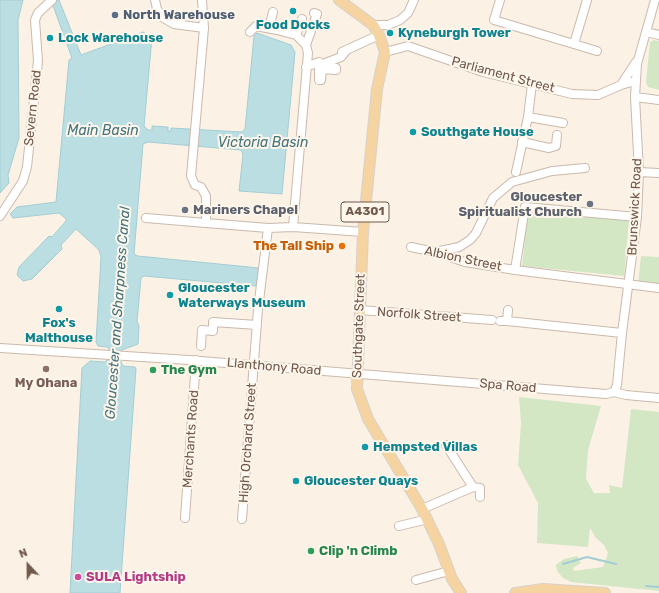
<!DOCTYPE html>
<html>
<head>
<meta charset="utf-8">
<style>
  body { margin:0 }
  #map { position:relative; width:659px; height:593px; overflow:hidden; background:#fbf2e5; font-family:Rubik,sans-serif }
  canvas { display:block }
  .north { position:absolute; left:8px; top:545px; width:40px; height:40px; -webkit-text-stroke:3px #fef6eb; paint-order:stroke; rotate:338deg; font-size:11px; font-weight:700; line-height:16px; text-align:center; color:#71594c }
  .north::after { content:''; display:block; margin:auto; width:14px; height:18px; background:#71594c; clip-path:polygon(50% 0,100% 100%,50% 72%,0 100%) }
</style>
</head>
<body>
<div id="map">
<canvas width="659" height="593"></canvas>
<div class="north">N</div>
</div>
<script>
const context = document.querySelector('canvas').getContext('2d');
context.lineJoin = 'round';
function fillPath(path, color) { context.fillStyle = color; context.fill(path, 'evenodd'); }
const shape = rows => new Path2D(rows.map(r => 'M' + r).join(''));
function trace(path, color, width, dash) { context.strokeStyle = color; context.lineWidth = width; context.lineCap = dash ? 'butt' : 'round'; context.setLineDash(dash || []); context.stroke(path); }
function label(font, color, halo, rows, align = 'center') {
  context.font = font + ' Rubik,sans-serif'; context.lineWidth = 4; context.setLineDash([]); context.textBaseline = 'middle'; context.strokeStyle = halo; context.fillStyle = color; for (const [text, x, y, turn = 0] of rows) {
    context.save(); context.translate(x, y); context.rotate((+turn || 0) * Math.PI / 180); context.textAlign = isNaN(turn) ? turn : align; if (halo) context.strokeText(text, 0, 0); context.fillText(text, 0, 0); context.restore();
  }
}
fillPath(shape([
  [654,40,659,41,659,90,648,87,646,82,650,42],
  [528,211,629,221,624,276,522,266],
  [641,256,659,257,659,286,638,284],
  [519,397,601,406,588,450,586,479,594,493,610,493,609,485,622,488,631,409,659,412,659,591,571,582,563,578,557,571,556,565,564,559,577,556,581,563,573,568,574,571,603,567,608,553,604,545,596,538,590,528,588,547,537,543,538,503,518,465,521,423]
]), '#d3e7c4');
const water = shape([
  [0,0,23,0,18,20,19,138,8,175,9,183,0,193,0,0],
  [51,0,59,0,81,55,143,32,152,37,144,126,148,130,152,130,152,126,168,127,168,131,171,131,171,128,242,132,245,129,254,36,257,33,291,45,295,52,282,194,239,191,243,154,241,150,148,142,143,144,134,254,138,256,259,268,256,286,144,276,141,278,137,321,139,326,138,344,122,350,121,362,123,366,135,367,136,369,120,593,70,593,82,368,90,361,105,362,109,358,110,350,107,347,98,346,96,342,101,257,99,250,76,229,61,245,62,249,32,279,23,281,17,275,19,267,49,236,52,237,66,221,66,219,59,213,13,218,10,214,17,207,56,202,69,60,72,58,51,0]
]);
fillPath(water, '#bbdee3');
trace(water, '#a2cdd4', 1);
trace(shape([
  [563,564,587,557,616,564],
  [646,586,659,587]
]), '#a2cdd4', 2);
const minor = shape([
  [155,0,157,9,162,17,174,24,204,28],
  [202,0,204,28,191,176,195,185,201,187,206,196,206,223,268,228,293,227,363,232],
  [500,0,494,20,597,51],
  [373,25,388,25,400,20,408,13,414,0],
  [269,28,273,12],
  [250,32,256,26,277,30,296,35,306,45,308,53,293,227],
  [646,32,659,35],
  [296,35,302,19],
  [574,44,587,0],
  [306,45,317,14,314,13],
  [342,52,379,35],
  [385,52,408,46,483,72,572,94,598,95,621,85,635,81],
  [306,67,319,62,319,80,321,80,322,69,336,70,336,68,322,67,323,64,341,57,346,51],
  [621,85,636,62],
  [635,97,659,100],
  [528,117,563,123],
  [522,142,549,148,556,146,557,135],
  [516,172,528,117,532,84],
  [639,172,659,173],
  [0,216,23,181,27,167,38,61,35,20,38,13,52,0],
  [637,217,525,207,515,270,659,288],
  [146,218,206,223],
  [411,247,435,252,465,262,515,270],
  [435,252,459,247,470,240,476,233,493,198,512,182,552,171,585,168],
  [360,310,492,320],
  [500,321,507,321,508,310],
  [507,321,622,333],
  [201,346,202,330,213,331,213,322,257,325],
  [0,348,189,360,606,394,614,392,626,395,659,398],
  [614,392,617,385,622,333,637,217,639,172,635,97,637,64,655,0],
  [446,445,473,487,480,488,480,497],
  [422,509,473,487],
  [185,518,196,360],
  [242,519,258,309,268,228],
  [399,526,428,519],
  [416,580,449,571]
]);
const major = shape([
  [339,0,373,25,379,35,385,52,377,89,363,232,357,389,368,419,422,509,439,544,452,579,461,593],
  [515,593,543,589,605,593]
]);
trace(minor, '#cbb9ac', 10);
trace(major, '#d7d1cd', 12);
trace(minor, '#fff', 8);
trace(major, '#f5d4a2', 10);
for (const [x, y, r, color] of [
  [293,11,4,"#0f9aa8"],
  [115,15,4,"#5c6f8a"],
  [390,33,4,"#0f9aa8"],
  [50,38,4,"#0f9aa8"],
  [413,132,4,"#0f9aa8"],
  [590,204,4,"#6b7280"],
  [185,210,4,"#6b7280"],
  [342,246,4,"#e8710a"],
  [170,295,4,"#0f9aa8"],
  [59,309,4,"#0f9aa8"],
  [46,369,4,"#8d6e63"],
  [153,370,4,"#2e9e5b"],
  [365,447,4,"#0f9aa8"],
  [296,481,4,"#0f9aa8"],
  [311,551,4,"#2e9e5b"],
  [78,577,4,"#d1479c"]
]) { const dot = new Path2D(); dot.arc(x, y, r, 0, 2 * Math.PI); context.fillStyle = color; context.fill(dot); trace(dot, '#fef6eb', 1.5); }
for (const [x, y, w] of [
  [365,212,48]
]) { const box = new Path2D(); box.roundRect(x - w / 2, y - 10, w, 20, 3); context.fillStyle = '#fef6eb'; context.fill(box); trace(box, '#71594c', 1); }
label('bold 12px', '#71594c', null, [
  ["A4301",365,212]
]);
label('bold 13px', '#4e5e75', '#fef6eb', [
  ["North Warehouse",123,15]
], 'left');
label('bold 13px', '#0d838f', '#fef6eb', [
  ["Food Docks",293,25,"center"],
  ["Kyneburgh Tower",398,33],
  ["Lock Warehouse",58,38],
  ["Southgate House",421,132],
  ["Gloucester",178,288],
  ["Waterways Museum",178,303],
  ["Fox's",59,323,"center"],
  ["Malthouse",59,338,"center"],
  ["Hempsted Villas",373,447],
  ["Gloucester Quays",304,481]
], 'left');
label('13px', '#71594c', '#fef6eb', [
  ["Parliament Street",503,75,15],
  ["Severn Road",33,108,-84],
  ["Brunswick Road",635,207,-87],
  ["Albion Street",463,259,12],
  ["Norfolk Street",419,315,4],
  ["Southgate Street",359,326,-88],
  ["Llanthony Road",274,367,5],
  ["Spa Road",508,386,5],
  ["Merchants Road",191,439,-86],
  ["High Orchard Street",248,443,-86]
]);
label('bold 13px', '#5b616d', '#fef6eb', [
  ["Gloucester",582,197],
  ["Spiritualist Church",582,212],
  ["Mariners Chapel",193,210,"left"]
], 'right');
label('bold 13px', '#c56008', '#fef6eb', [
  ["The Tall Ship",334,246]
], 'right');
label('bold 13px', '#27864d', '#fef6eb', [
  ["The Gym",161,370],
  ["Clip 'n Climb",319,551]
], 'left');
label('bold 13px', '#785e54', '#fef6eb', [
  ["My Ohana",46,383]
]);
label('bold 13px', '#b23c85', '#fef6eb', [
  ["SULA Lightship",86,577]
], 'left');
label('italic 14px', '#44747d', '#fef6eb', [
  ["Main Basin",103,131],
  ["Victoria Basin",263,143],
  ["Gloucester and Sharpness Canal",118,313,-86]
]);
</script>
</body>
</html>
